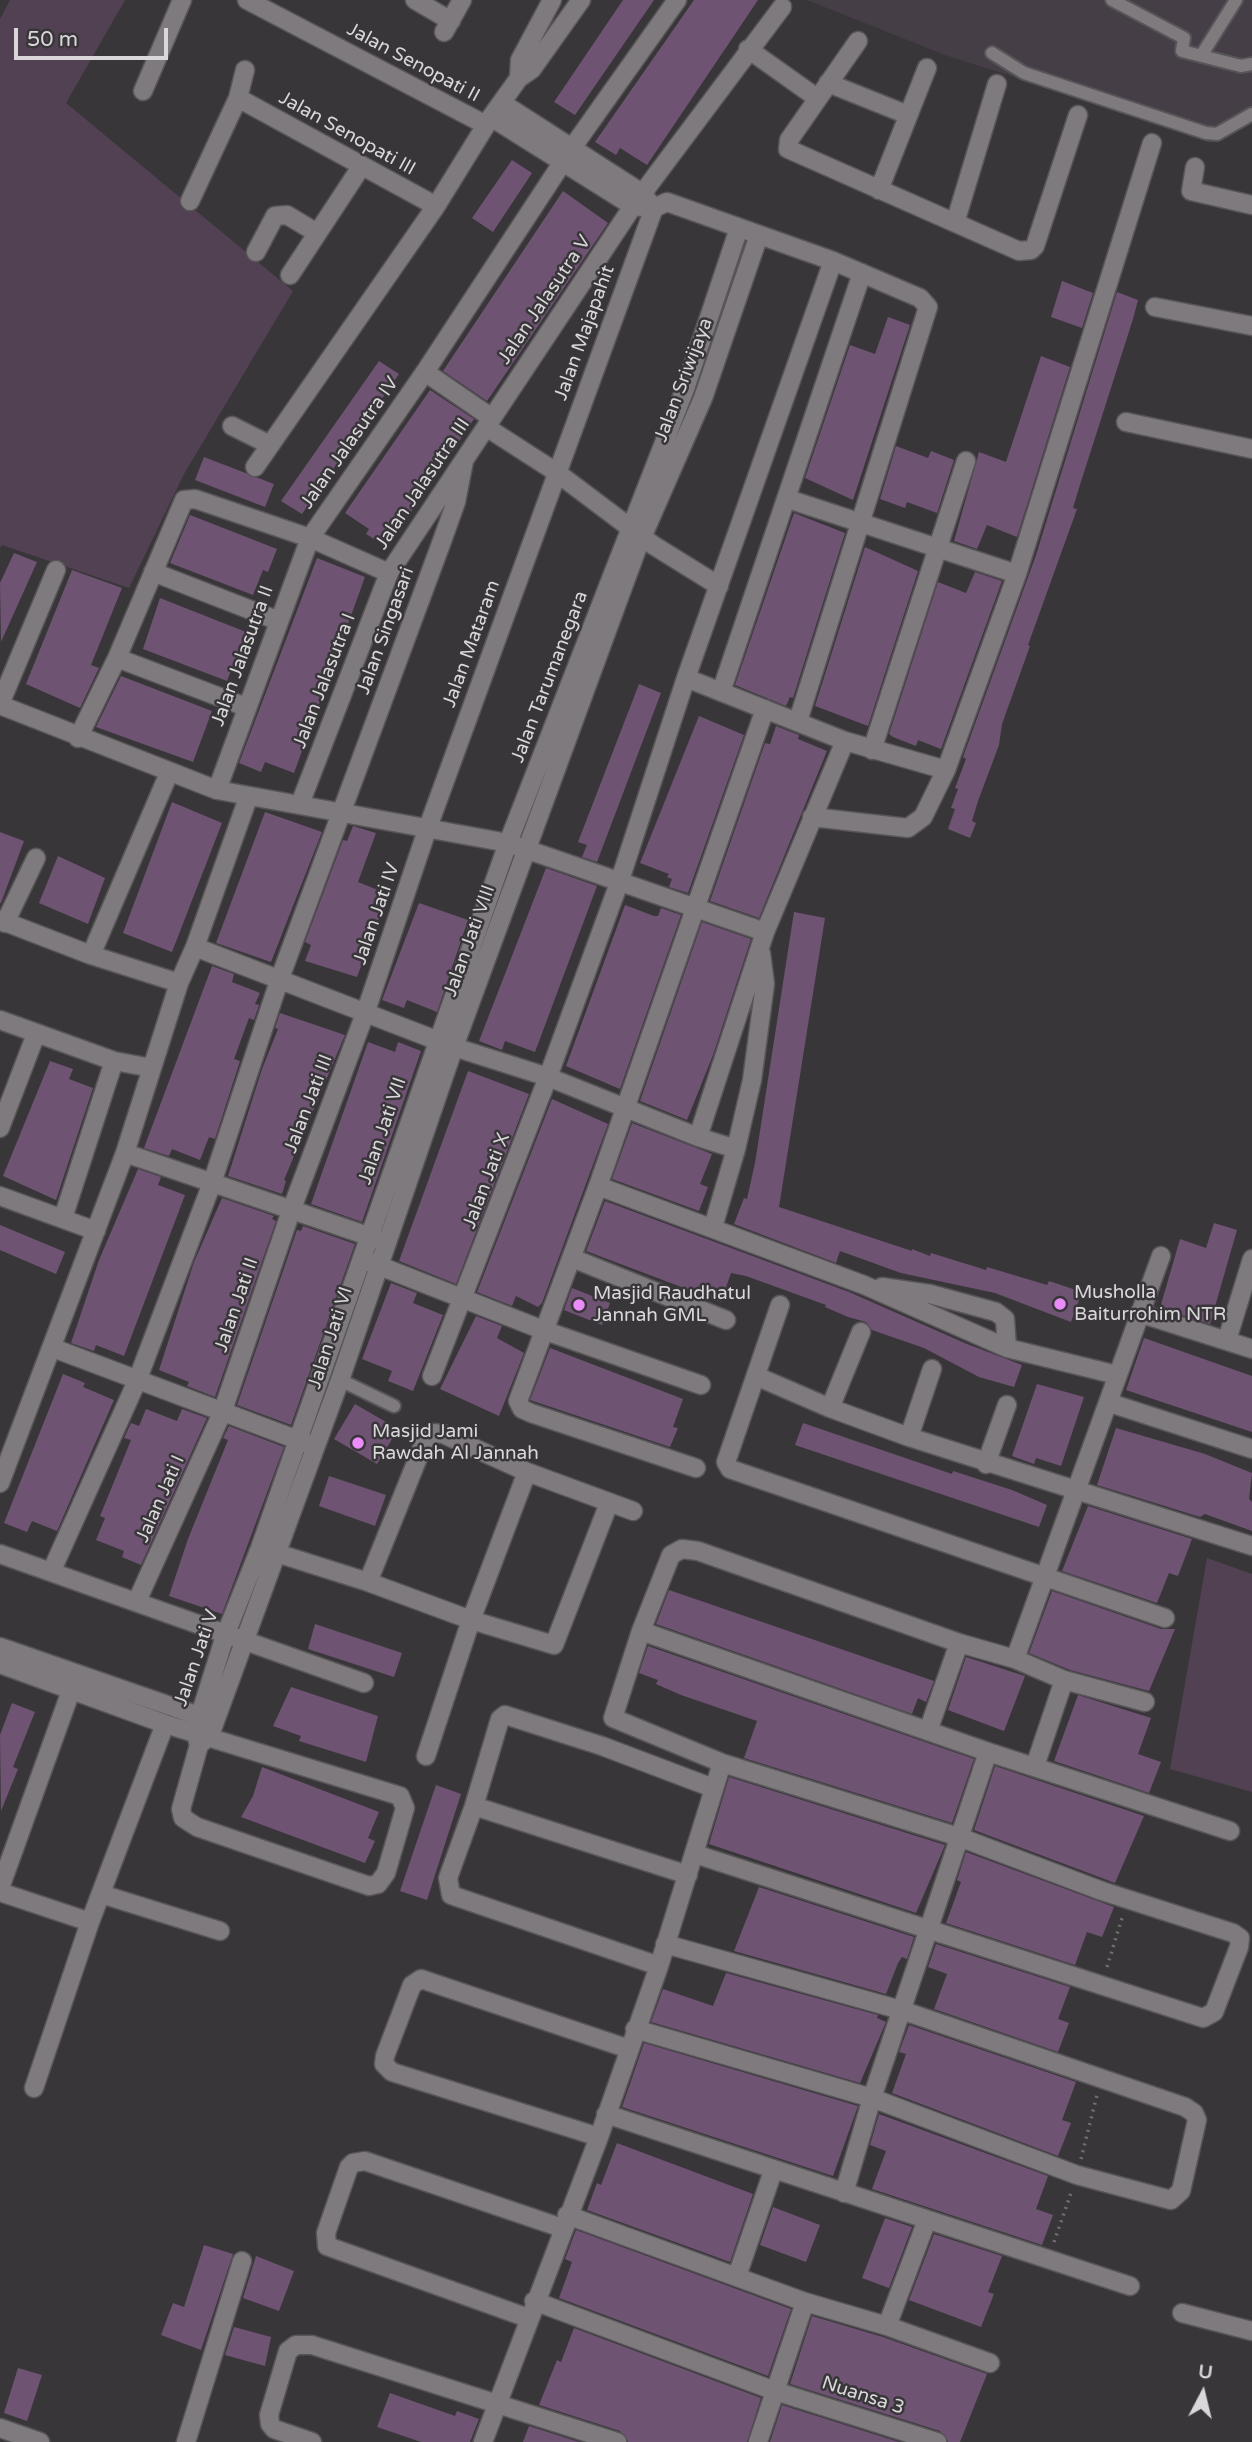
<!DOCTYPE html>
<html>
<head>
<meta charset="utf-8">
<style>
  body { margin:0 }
  #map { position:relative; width:1252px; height:2442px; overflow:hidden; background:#39363a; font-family:"Varela Round",sans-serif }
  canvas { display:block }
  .north { position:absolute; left:1168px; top:2358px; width:70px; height:70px; -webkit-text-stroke:5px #39363a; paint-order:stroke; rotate:7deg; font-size:19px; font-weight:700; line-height:28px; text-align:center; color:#d9d7da }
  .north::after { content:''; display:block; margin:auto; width:24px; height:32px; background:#d9d7da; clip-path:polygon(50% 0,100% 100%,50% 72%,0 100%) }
  .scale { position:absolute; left:14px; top:28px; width:154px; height:32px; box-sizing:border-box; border:4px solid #d9d7da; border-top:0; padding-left:9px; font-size:21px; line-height:24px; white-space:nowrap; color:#d9d7da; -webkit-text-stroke:5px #39363a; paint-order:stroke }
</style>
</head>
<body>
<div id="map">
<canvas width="1252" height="2442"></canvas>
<div class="north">U</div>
<div class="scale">50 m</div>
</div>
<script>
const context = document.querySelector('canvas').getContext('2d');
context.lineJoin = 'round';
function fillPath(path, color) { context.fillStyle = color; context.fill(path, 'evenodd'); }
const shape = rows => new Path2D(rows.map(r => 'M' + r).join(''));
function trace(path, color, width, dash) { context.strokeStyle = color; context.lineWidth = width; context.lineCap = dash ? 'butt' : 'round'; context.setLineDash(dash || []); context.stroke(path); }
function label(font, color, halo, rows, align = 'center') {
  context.font = font + ' "Varela Round",sans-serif'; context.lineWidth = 5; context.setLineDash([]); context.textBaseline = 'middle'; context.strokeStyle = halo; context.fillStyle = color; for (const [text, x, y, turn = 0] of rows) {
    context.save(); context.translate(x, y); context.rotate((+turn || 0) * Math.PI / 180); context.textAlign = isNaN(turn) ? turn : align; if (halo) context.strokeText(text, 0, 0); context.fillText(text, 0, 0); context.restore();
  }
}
fillPath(shape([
  [807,0,1252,0,1252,119,1210,143,1185,131,945,55]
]), '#463e47');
fillPath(shape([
  [10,0,125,0,66,103,293,291,184,474,129,588,2,545,0,548,0,19],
  [1207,1558,1252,1574,1252,1792,1170,1769]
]), '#514153');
fillPath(shape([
  [623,0,654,0,575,115,554,102],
  [694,0,758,0,647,165,620,148,616,155,595,142],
  [512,160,532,173,493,232,472,218],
  [563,191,608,223,487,401,443,371],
  [1062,281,1093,293,1082,328,1051,317],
  [1117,292,1138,300,1133,319,1079,488,1073,508,1077,509,1028,645,1030,646,1002,724,999,745,978,801,972,821,976,823,970,838,948,829,955,809,951,808,958,789,955,788,966,759,963,757,1036,555],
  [888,317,910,325,853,500,805,478,850,345,875,354],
  [1041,356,1070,367,1017,537,987,525,977,549,954,541,979,452,1006,462],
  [379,361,399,374,302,514,281,501],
  [430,390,474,419,387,547,366,534,369,529,345,513],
  [896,446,928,458,931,451,954,460,937,513,907,502,905,508,880,499],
  [204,457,274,484,265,507,195,480],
  [794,513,845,533,793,698,790,697,786,706,735,685],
  [190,515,277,549,268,572,263,570,253,595,170,563],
  [865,547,918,571,868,726,815,706],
  [14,553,37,562,1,642,0,583],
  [317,558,365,577,294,773,265,762,261,772,239,763],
  [72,570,122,588,91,665,99,668,80,708,26,684],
  [975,572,1002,581,941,749,918,740,916,746,893,737,889,734,938,582,966,593],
  [160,598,246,632,227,681,143,649],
  [121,676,212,711,193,762,96,727],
  [639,684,661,693,597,862,582,857,587,845,578,842],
  [699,716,744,735,688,893,669,887,672,879,667,877,669,874,640,863],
  [776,726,799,735,798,739,827,751,759,918,710,901,765,743,770,744],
  [172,802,222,823,172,952,123,933],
  [265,812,322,832,271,962,216,943],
  [353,826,376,833,358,882,388,894,357,977,305,961,311,945,305,942,343,840,347,841],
  [0,832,24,841,1,903,0,903],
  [58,856,105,878,88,924,39,903],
  [546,868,597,886,535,1052,505,1041,502,1050,479,1041],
  [419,903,468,920,437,1012,407,1000,404,1008,382,1000],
  [625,905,654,916,658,916,661,908,681,915,620,1089,566,1066],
  [794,912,825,918,779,1207,912,1251,912,1249,930,1256,931,1253,986,1270,987,1267,1047,1285,1049,1281,1082,1292,1071,1322,995,1293,901,1273,840,1251,836,1263,734,1224,744,1198,747,1199,755,1163],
  [702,922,751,939,713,1055,687,1120,640,1101],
  [212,966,234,974,232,982,260,993,255,1004,259,1005,254,1020,249,1018,234,1059,240,1061,215,1139,209,1137,200,1160,172,1149,169,1156,144,1148],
  [280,1013,345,1035,284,1180,286,1181,282,1194,228,1176,262,1069,278,1029,275,1028],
  [368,1042,395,1052,398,1042,421,1051,362,1222,311,1204],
  [50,1061,73,1069,69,1079,93,1088,56,1200,3,1176],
  [468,1071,529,1094,456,1284,399,1261],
  [552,1099,608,1124,542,1303,538,1307,516,1296,512,1306,477,1292],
  [632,1123,712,1154,700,1184,708,1187,699,1211,612,1179],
  [138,1169,161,1177,158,1185,185,1195,124,1356,96,1345,94,1351,71,1343,99,1260],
  [222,1198,274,1216,272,1219,276,1221,215,1397,187,1386,189,1382,159,1370,194,1262],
  [605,1201,849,1292,967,1344,1022,1365,1014,1387,979,1377,924,1348,872,1330,866,1322,848,1317,825,1307,826,1305,746,1276,731,1273,721,1302,586,1251],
  [1214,1223,1237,1230,1210,1324,1160,1308,1180,1239,1206,1248],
  [0,1225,65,1252,56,1274,0,1250],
  [303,1226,355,1244,291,1425,237,1405,297,1230,301,1231],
  [391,1283,417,1293,413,1303,443,1315,413,1391,388,1381,392,1371,362,1359],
  [572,1288,610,1303,602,1325,564,1310],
  [476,1316,502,1326,497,1338,524,1353,499,1416,440,1389],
  [1144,1338,1252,1376,1252,1432,1126,1390],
  [550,1348,683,1399,673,1427,678,1428,670,1447,530,1400],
  [63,1374,85,1383,83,1387,114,1400,57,1531,32,1521,27,1532,4,1523],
  [1037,1384,1084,1397,1061,1466,1036,1458,1034,1464,1012,1456],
  [355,1404,398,1429,377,1464,334,1439],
  [146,1409,177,1421,182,1409,207,1418,141,1565,122,1557,124,1551,96,1540,105,1518,100,1516,131,1440,124,1438,131,1423,139,1426],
  [803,1423,952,1474,953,1471,1012,1490,1047,1505,1039,1527,795,1445],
  [229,1426,284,1447,222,1614,169,1596,188,1539,228,1440,223,1438],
  [1116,1428,1205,1454,1252,1473,1249,1499,1252,1502,1252,1531,1205,1514,1200,1517,1097,1485],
  [329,1476,386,1495,375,1526,319,1506],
  [1088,1506,1192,1539,1178,1576,1169,1573,1157,1603,1062,1571],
  [669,1590,934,1681,926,1702,918,1698,912,1714,656,1624],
  [1052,1591,1161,1629,1175,1629,1149,1691,1070,1670,1029,1653],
  [315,1624,402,1653,394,1677,308,1649],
  [648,1646,974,1759,952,1823,744,1758,757,1721,681,1695,656,1684,658,1680,639,1673],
  [966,1657,1025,1676,1004,1731,948,1710],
  [291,1687,378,1716,366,1762,299,1741,301,1736,273,1726],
  [1078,1695,1151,1718,1138,1754,1161,1762,1149,1793,1054,1761],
  [12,1703,35,1712,13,1767,18,1769,1,1811,0,1735],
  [995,1766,1144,1816,1115,1883,974,1830],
  [262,1767,379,1812,368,1838,375,1841,365,1863,241,1817,253,1796],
  [729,1777,945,1845,916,1913,709,1844],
  [436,1785,461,1794,427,1900,400,1891],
  [966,1852,1114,1907,1102,1937,1087,1932,1075,1965,946,1923,961,1882,957,1880],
  [759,1887,914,1937,907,1959,902,1957,898,1963,886,1994,734,1951],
  [936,1944,1070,1987,1058,2019,1069,2023,1058,2052,934,2009,947,1974,928,1967],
  [726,1973,878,2015,877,2018,886,2022,860,2083,651,2022,663,1989,713,2006],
  [909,2025,1076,2082,1062,2120,1071,2123,1058,2156,892,2093,906,2054,899,2052],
  [644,2043,858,2106,833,2176,622,2107],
  [879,2114,1048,2176,1036,2209,1053,2215,1042,2245,872,2189,886,2151,870,2145],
  [617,2143,753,2194,730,2262,587,2210,597,2183,601,2185],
  [773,2207,820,2225,806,2262,760,2245],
  [885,2218,912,2227,889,2288,862,2278],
  [576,2230,791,2309,768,2376,559,2298,572,2262,565,2259],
  [934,2234,1002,2256,988,2292,994,2294,981,2327,909,2300],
  [204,2245,233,2254,201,2350,161,2335,173,2303,184,2307],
  [256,2256,294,2271,279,2311,243,2298],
  [812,2316,883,2337,987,2374,960,2442,948,2442,940,2431,790,2384],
  [234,2327,271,2337,265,2366,225,2355],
  [574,2328,761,2398,747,2442,628,2442,620,2431,539,2405,557,2360,561,2362],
  [18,2368,42,2375,27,2421,4,2413],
  [390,2393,455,2416,457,2411,479,2419,470,2442,421,2442,377,2427],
  [782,2405,899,2442,770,2442],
  [529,2426,579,2442,523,2442]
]), '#6e5372');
const service = shape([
  [1112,0,1184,38,1182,51,1241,66,1252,64],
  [992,53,1024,73,1206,133,1217,134,1252,114],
  [1201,56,1236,0],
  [340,1380,394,1406]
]);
const minor = shape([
  [247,0,486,125],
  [415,0,451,21],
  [444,32,462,0],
  [858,41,789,140,788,149,1019,251,1031,250,1035,246,1078,115],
  [748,49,817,98],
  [519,78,520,60,552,0],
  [828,83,908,115],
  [143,91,182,0],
  [238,98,436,206],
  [502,103,642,193,649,202],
  [491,117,633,206,654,208,667,202,833,261,920,298,928,307,798,721],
  [1195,167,1191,191,1252,205],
  [879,190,927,68],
  [190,201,238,98,245,70],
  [955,223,997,84],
  [256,252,275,216,287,215,317,233],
  [290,275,361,167],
  [1155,307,1252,326],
  [425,372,492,418],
  [1126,422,1252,449],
  [232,426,270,445],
  [486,427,556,472,653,545,719,586],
  [255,467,436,206,491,117,519,78,532,69,581,0],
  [788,499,1017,574],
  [153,572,279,621],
  [117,658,246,707],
  [686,678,833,261],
  [721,692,862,273],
  [0,704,56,570],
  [0,705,217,790,508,843,765,932],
  [78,738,117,658,184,500,195,499,310,538,389,573],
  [872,750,966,461],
  [217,790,310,538,425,372,572,148,677,0],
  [300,804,389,573,633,206,782,7],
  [812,817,908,828,923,817,946,770],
  [0,920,91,955,179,983],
  [5,923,36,858],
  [195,947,454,1047,548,1077,698,1137,736,1149],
  [91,955,169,773],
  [0,1020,114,1061,152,1068],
  [0,1128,36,1034],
  [698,1137,765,932,845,741],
  [125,1153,377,1239],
  [598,1186,864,1285,1007,1348,1117,1375],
  [0,1196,96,1231],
  [63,1218,114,1061],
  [713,1227,736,1149,752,1080,765,984,761,953],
  [572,1258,726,1320],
  [367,1261,543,1330,701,1385],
  [882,1287,930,1294,996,1312,1005,1319,1007,1348],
  [780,1305,726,1462,730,1469,1165,1618],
  [1139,1313,1252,1349],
  [1227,1340,1252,1259],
  [53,1348,306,1443],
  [432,1376,548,1077,619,883,686,678,845,741,946,770,1017,574,1152,143],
  [756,1376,830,1408,909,1437,1252,1546],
  [1110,1403,1252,1449],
  [830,1408,861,1332],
  [909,1437,932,1369],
  [986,1464,1007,1405],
  [696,1468,531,1413,522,1409,518,1401,598,1186,765,709],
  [0,1483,125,1153,179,983,195,947,248,798],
  [267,1550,368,1582,471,1620,554,1645,609,1503],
  [0,1554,364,1683],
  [52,1570,137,1381,212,1183,280,978,442,541,456,502,464,461],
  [368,1582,426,1438,433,1433,443,1434,527,1472,633,1511],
  [137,1601,222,1413,291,1211,366,1011,427,830,654,208],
  [641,1631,988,1752,1230,1831],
  [0,1647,199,1716],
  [1015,1659,1161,1256],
  [0,1664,165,1724,400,1796,405,1808,386,1873,378,1884,369,1886,197,1827,183,1818,181,1809,199,1745],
  [928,1731,959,1643],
  [199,1745,195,1731,225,1636,260,1548,508,843,685,389,739,228],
  [199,1745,210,1735,340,1380,454,1047,637,549,703,398,759,235],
  [426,1756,471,1620,527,1472],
  [1035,1766,1064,1680],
  [474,1806,500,1719,505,1715,602,1746,713,1788],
  [695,1854,1203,2018,1214,2012,1239,1947,1240,1938,1233,1933,1102,1891,959,1837,722,1763,613,1718,641,1631,671,1555,682,1549,698,1551,959,1643,1015,1659,1064,1680,1145,1702],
  [0,1888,77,1674],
  [0,1892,90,1922,165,1724],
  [101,1894,220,1931],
  [659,1966,451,1895,448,1878,474,1806,688,1875],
  [635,2029,872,2098,1077,2175,1171,2200,1181,2191,1197,2120,1194,2113,1185,2107,901,2010,665,1944],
  [34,2088,90,1922],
  [606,2114,1130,2286],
  [599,2137,392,2072,384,2064,385,2056,412,1985,421,1979,629,2049],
  [844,2193,872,2098,988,1752],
  [567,2215,805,2302,887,2326,990,2363],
  [737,2276,773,2171],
  [534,2301,775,2391,937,2442],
  [1182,2313,1252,2331],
  [528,2318,327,2246,326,2233,349,2167,353,2163,365,2161,562,2228],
  [887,2326,927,2220],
  [186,2442,242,2261],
  [312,2442,274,2429,270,2424,269,2415,288,2351,296,2345,312,2345,617,2442],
  [483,2442,599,2137,659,1966,722,1763],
  [758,2442,805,2302]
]);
const tertiary = shape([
  [0,2428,40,2442]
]);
trace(service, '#585558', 16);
trace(minor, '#585558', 21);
trace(tertiary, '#585558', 21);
trace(shape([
  [1107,1967,1122,1918],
  [1081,2159,1097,2095],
  [1054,2242,1071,2193]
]), '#716e72', 3.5, [2, 5]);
trace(service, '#7e7a7e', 12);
trace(minor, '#7e7a7e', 18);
trace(tertiary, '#7e7a7e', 18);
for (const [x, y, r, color] of [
  [1060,1304,7,"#ec8cfb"],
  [579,1305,7,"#ec8cfb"],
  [358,1443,7,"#ec8cfb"]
]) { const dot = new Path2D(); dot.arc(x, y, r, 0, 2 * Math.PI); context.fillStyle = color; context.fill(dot); trace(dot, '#39363a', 2.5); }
label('19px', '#d9d7da', '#39363a', [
  ["Jalan Senopati II",413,63,28],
  ["Jalan Senopati III",347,134,29],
  ["Jalan Jalasutra V",545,300,-56],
  ["Jalan Majapahit",585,333,-70],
  ["Jalan Sriwijaya",684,380,-69],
  ["Jalan Jalasutra IV",350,443,-55],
  ["Jalan Jalasutra III",423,484,-56],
  ["Jalan Singasari",386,631,-70],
  ["Jalan Mataram",472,644,-70],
  ["Jalan Jalasutra II",243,656,-70],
  ["Jalan Tarumanegara",550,677,-69],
  ["Jalan Jalasutra I",325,681,-69],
  ["Jalan Jati IV",377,914,-71],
  ["Jalan Jati VIII",470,941,-70],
  ["Jalan Jati III",309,1104,-69],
  ["Jalan Jati VII",383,1131,-71],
  ["Jalan Jati X",487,1181,-69],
  ["Jalan Jati II",237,1305,-71],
  ["Jalan Jati VI",331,1338,-72],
  ["Jalan Jati I",161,1499,-66],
  ["Jalan Jati V",197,1658,-71],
  ["Nuansa 3",863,2396,18]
]);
label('19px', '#d9d7da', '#39363a', [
  ["Musholla",1074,1293],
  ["Baiturrohim NTR",1074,1315],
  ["Masjid Raudhatul",593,1294],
  ["Jannah GML",593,1316],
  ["Masjid Jami",372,1432],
  ["Rawdah Al Jannah",372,1454]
], 'left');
</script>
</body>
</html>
